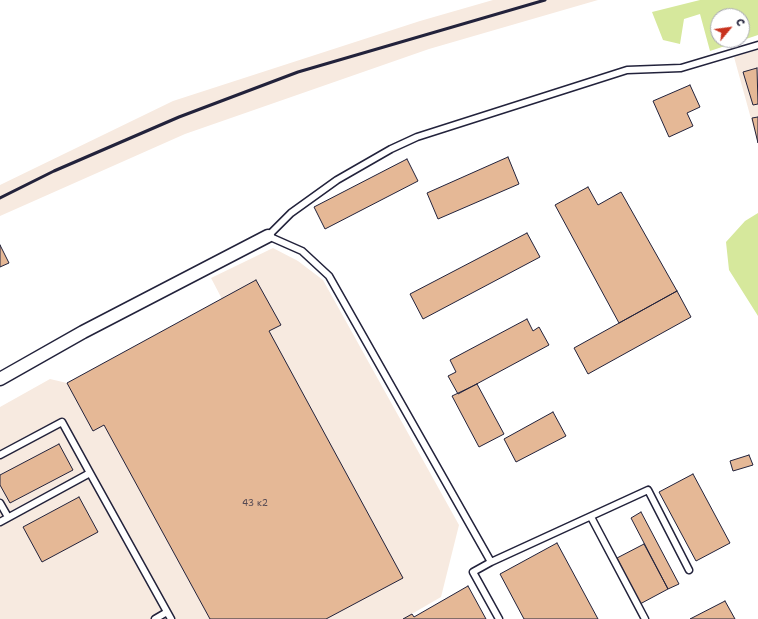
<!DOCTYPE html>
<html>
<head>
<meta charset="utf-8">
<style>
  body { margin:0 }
  #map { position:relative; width:758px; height:619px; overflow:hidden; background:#fff; font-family:"Shantell Sans",sans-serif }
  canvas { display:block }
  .north { position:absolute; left:710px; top:8px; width:40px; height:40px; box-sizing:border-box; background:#fff; border:1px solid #a7a7b1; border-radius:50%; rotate:61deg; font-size:11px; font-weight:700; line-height:16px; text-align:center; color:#22223b }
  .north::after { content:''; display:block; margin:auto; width:14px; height:18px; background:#c8321e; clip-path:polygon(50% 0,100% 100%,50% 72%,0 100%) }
</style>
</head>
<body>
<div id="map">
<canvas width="758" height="619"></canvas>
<div class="north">С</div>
</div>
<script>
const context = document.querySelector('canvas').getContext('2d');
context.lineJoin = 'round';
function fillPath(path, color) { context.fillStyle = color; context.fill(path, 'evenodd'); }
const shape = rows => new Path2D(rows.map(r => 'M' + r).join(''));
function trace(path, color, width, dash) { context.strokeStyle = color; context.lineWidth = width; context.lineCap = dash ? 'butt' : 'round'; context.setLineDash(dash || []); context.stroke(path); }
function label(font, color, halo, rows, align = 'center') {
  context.font = font + ' "Shantell Sans",sans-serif'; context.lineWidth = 3.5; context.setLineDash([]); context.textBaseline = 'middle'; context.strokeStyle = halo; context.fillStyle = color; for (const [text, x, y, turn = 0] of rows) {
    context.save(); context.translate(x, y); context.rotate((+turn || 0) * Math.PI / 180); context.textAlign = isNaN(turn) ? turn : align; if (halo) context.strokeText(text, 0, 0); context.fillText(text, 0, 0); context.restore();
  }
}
fillPath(shape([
  [493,0,598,0,429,49,185,134,0,216,0,185,173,101,420,21],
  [758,49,758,144,734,57],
  [273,248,298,261,323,280,459,525,441,597,403,619,0,619,0,407,50,379,67,383,222,299,211,278]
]), '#f7eae0');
fillPath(shape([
  [700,0,758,0,758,35,710,51,700,14,684,19,680,44,663,40,652,12],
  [718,16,742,16,742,40,718,40],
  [758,213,758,316,729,270,726,242,745,221]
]), '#d6e89c');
const building = shape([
  [757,68,758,104,753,105,743,72,757,68],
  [690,85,700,107,687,113,693,126,669,137,653,101,690,85],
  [758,117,758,143,752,118,758,117],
  [508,157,519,184,438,219,427,193,508,157],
  [407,159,418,181,325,229,314,207,407,159],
  [588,187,598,205,621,192,677,291,619,323,555,205,588,187],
  [527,233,540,257,423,319,410,294,527,233],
  [0,245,9,263,0,267,0,245],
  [256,280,281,325,269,331,403,578,326,619,210,619,104,425,93,431,67,383,256,280],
  [677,291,691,317,588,374,574,348,677,291],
  [527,319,533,331,539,327,549,345,458,394,448,376,456,372,450,360,527,319],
  [477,384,504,434,479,447,452,396,477,384],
  [553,412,566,436,516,462,504,439,553,412],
  [59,444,73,470,10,503,0,485,0,475,59,444],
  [749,455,753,465,733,471,730,461,749,455],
  [693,474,730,543,696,561,659,492,693,474],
  [79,497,98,532,42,562,23,527,79,497],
  [641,512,679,584,668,589,631,518,641,512],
  [557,543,598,619,524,619,500,574,557,543],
  [644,544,668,589,640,604,617,558,644,544],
  [468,586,486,619,403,619,412,614,414,617,468,586],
  [725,601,735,619,690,619,725,601]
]);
fillPath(building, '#e5b896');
trace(building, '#22223b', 1);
const service = shape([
  [0,455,62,422,90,473],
  [0,503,8,517],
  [591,517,645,619],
  [0,522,90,473,171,619],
  [491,562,473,572,499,619],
  [689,570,648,490,491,562,329,276,302,251,268,236,291,213,337,180,391,149,417,137,627,70,681,68,758,45],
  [155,619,167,612]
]);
const minor = shape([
  [0,379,83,332,268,236]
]);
trace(service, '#22223b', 9);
trace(minor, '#22223b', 15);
trace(service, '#fff', 6);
trace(minor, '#fff', 12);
trace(shape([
  [0,198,54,171,179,117,298,72,545,0]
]), '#22223b', 3);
label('9px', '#534852', null, [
  ["43 к2",255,504]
]);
</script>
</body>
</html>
